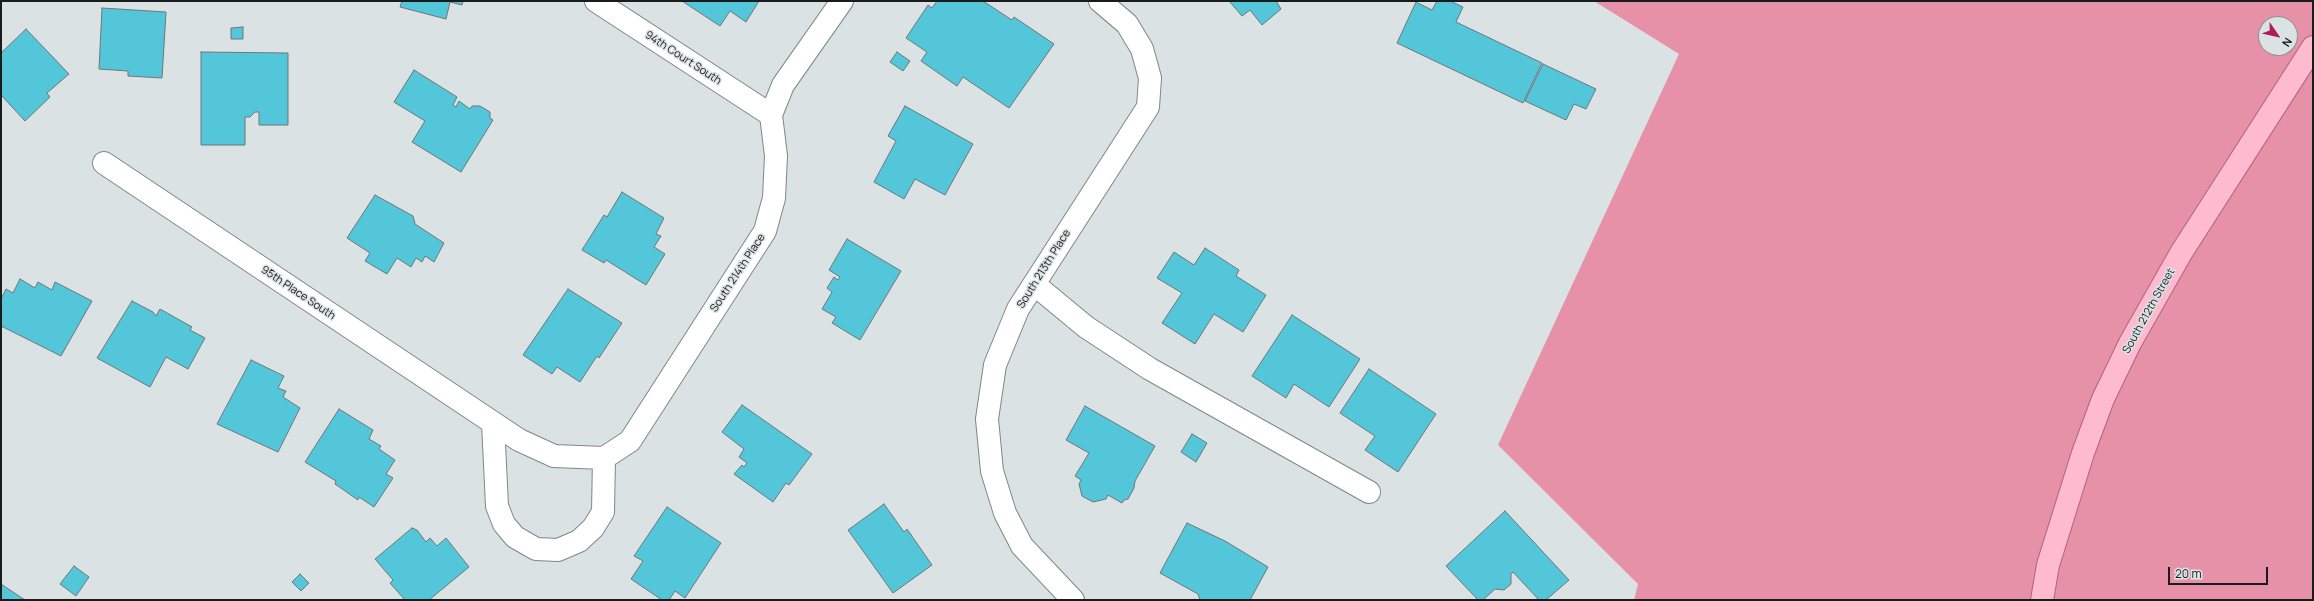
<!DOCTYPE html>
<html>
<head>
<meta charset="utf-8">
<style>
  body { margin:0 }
  #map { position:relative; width:2314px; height:601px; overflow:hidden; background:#dae2e4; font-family:Manrope,sans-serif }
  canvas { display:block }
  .frame { position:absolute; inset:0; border:2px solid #191c1d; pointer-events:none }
  .north { position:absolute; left:2258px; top:16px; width:40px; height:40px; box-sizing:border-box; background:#dae2e4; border:1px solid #8d9394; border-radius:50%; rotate:124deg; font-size:11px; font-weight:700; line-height:16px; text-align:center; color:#191c1d }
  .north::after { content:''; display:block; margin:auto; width:14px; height:18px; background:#ac1d59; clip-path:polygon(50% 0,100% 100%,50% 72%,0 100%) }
  .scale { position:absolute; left:2168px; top:567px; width:100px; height:18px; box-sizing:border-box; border:2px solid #191c1d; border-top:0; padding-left:5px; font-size:12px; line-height:14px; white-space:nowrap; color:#191c1d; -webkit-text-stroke:3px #dae2e4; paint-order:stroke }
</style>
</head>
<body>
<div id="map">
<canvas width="2314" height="601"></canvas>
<div class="frame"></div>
<div class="north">N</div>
<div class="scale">20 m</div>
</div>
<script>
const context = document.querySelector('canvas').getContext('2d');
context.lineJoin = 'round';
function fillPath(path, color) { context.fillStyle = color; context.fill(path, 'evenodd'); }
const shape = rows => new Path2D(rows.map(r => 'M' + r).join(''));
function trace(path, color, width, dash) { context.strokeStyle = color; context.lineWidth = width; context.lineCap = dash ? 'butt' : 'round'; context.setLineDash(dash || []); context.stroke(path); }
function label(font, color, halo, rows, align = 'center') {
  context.font = font + ' Manrope,sans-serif'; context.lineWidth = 3; context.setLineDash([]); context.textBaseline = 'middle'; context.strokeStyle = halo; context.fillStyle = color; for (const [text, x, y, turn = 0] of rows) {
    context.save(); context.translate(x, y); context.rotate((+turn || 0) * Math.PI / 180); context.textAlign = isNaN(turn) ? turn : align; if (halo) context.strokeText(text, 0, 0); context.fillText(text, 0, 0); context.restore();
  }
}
fillPath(shape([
  [1594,1,2313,1,2313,600,1634,600,1638,584,1498,445,1679,54],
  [2266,24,2290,24,2290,48,2266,48]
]), '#e691a8');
const building = shape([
  [402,1,463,1,462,5,450,2,446,19,400,7,402,1],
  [682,1,759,1,746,22,730,11,720,26,682,1],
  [937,1,983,1,1012,20,1014,17,1054,44,1009,108,963,77,957,86,921,61,927,52,906,38,928,5,932,8,937,1],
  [1229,1,1276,1,1281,9,1262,25,1250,10,1242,16,1229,1],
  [1437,1,1450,1,1463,7,1456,22,1542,63,1523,103,1397,43,1416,2,1432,10,1437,1],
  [102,8,166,12,162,78,128,76,128,71,99,69,102,8],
  [243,27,243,39,231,39,231,28,243,27],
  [26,29,69,74,47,93,50,97,25,121,1,95,1,53,26,29],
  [201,52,288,53,288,125,259,125,259,112,255,112,250,117,245,117,245,145,201,145,201,52],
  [897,52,910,61,903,71,890,62,897,52],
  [1543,64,1596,89,1586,109,1574,104,1566,120,1525,101,1543,64],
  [414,70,457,97,453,105,456,107,459,101,470,109,472,106,480,106,490,112,490,118,493,120,461,172,412,142,425,121,394,102,414,70],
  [905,106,973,144,945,195,915,179,904,199,874,182,896,141,888,136,905,106],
  [622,192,664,218,656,234,661,236,654,247,665,254,646,285,606,260,604,263,582,250,604,215,607,217,622,192],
  [375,195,413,216,415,224,444,243,434,262,425,256,422,262,416,258,411,267,397,258,387,274,365,261,370,253,347,238,375,195],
  [847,239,901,271,860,340,832,323,836,317,822,309,832,292,827,288,834,277,838,280,840,277,829,270,847,239],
  [1205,248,1239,270,1236,276,1266,295,1243,332,1214,314,1195,344,1162,323,1182,293,1157,278,1174,252,1194,265,1205,248],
  [20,279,35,288,38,282,52,290,55,282,92,301,61,356,1,326,1,299,6,289,13,293,20,279],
  [568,289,622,323,599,358,597,356,580,382,557,367,552,374,523,355,568,289],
  [132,301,153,312,156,316,160,309,192,327,190,330,205,338,188,369,166,357,150,387,97,358,132,301],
  [1292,315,1360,359,1329,407,1294,384,1286,398,1252,376,1292,315],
  [251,360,284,376,278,388,286,391,283,397,300,408,278,452,217,424,251,360],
  [1369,369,1436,414,1398,472,1365,450,1375,436,1340,413,1369,369],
  [742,405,812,454,789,485,786,483,773,502,734,474,742,465,744,467,747,463,739,457,744,449,722,432,742,405],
  [1085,406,1155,446,1135,481,1134,488,1128,499,1124,500,1122,503,1108,495,1106,499,1093,502,1082,496,1079,484,1081,480,1075,476,1089,453,1066,440,1085,406],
  [339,409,373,430,369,439,381,446,379,449,395,460,386,474,393,478,374,507,359,497,358,500,335,484,336,481,305,462,339,409],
  [1192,434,1207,443,1196,462,1181,452,1192,434],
  [884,504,904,532,907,529,932,565,893,593,848,530,884,504],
  [667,507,721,543,685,598,675,591,669,600,662,600,631,579,643,561,634,556,667,507],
  [1505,511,1569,580,1546,600,1539,600,1513,572,1511,574,1511,584,1504,590,1495,589,1483,600,1478,600,1446,566,1505,511],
  [1187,523,1225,541,1268,567,1250,600,1200,600,1198,594,1160,573,1187,523],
  [412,528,417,530,426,542,430,538,437,546,446,538,469,567,429,600,405,600,390,583,393,580,375,559,412,528],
  [74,566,89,577,76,596,60,584,74,566],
  [300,574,309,583,301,591,292,582,300,574],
  [1,584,25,600,1,600,1,584]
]);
fillPath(building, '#54c6da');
trace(building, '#6e7678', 1);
const minor = shape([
  [596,1,771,115],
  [104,163,519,440,554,456,604,458,630,441,765,231,774,198,776,156,771,115,783,85,842,1],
  [1034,284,1086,327,1150,369,1369,492],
  [493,423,497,506,504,524,515,537,536,549,558,550,579,541,593,528,603,512,604,458],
  [1073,600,1022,546,1005,513,992,471,987,419,995,365,1018,309,1148,107,1150,78,1142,49,1127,24,1100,1]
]);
const primary = shape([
  [2042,600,2048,565,2083,453,2103,399,2130,343,2181,253,2313,47]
]);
trace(minor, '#7f8789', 24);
trace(primary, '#ae657b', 24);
trace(minor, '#fff', 22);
trace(primary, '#febace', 22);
label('11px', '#191c1d', '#dae2e4', [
  ["94th Court South",683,58,33],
  ["South 213th Place",1044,269,-58],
  ["South 214th Place",738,273,-57],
  ["95th Place South",298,293,34],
  ["South 212th Street",2149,311,-61]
]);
</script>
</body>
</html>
